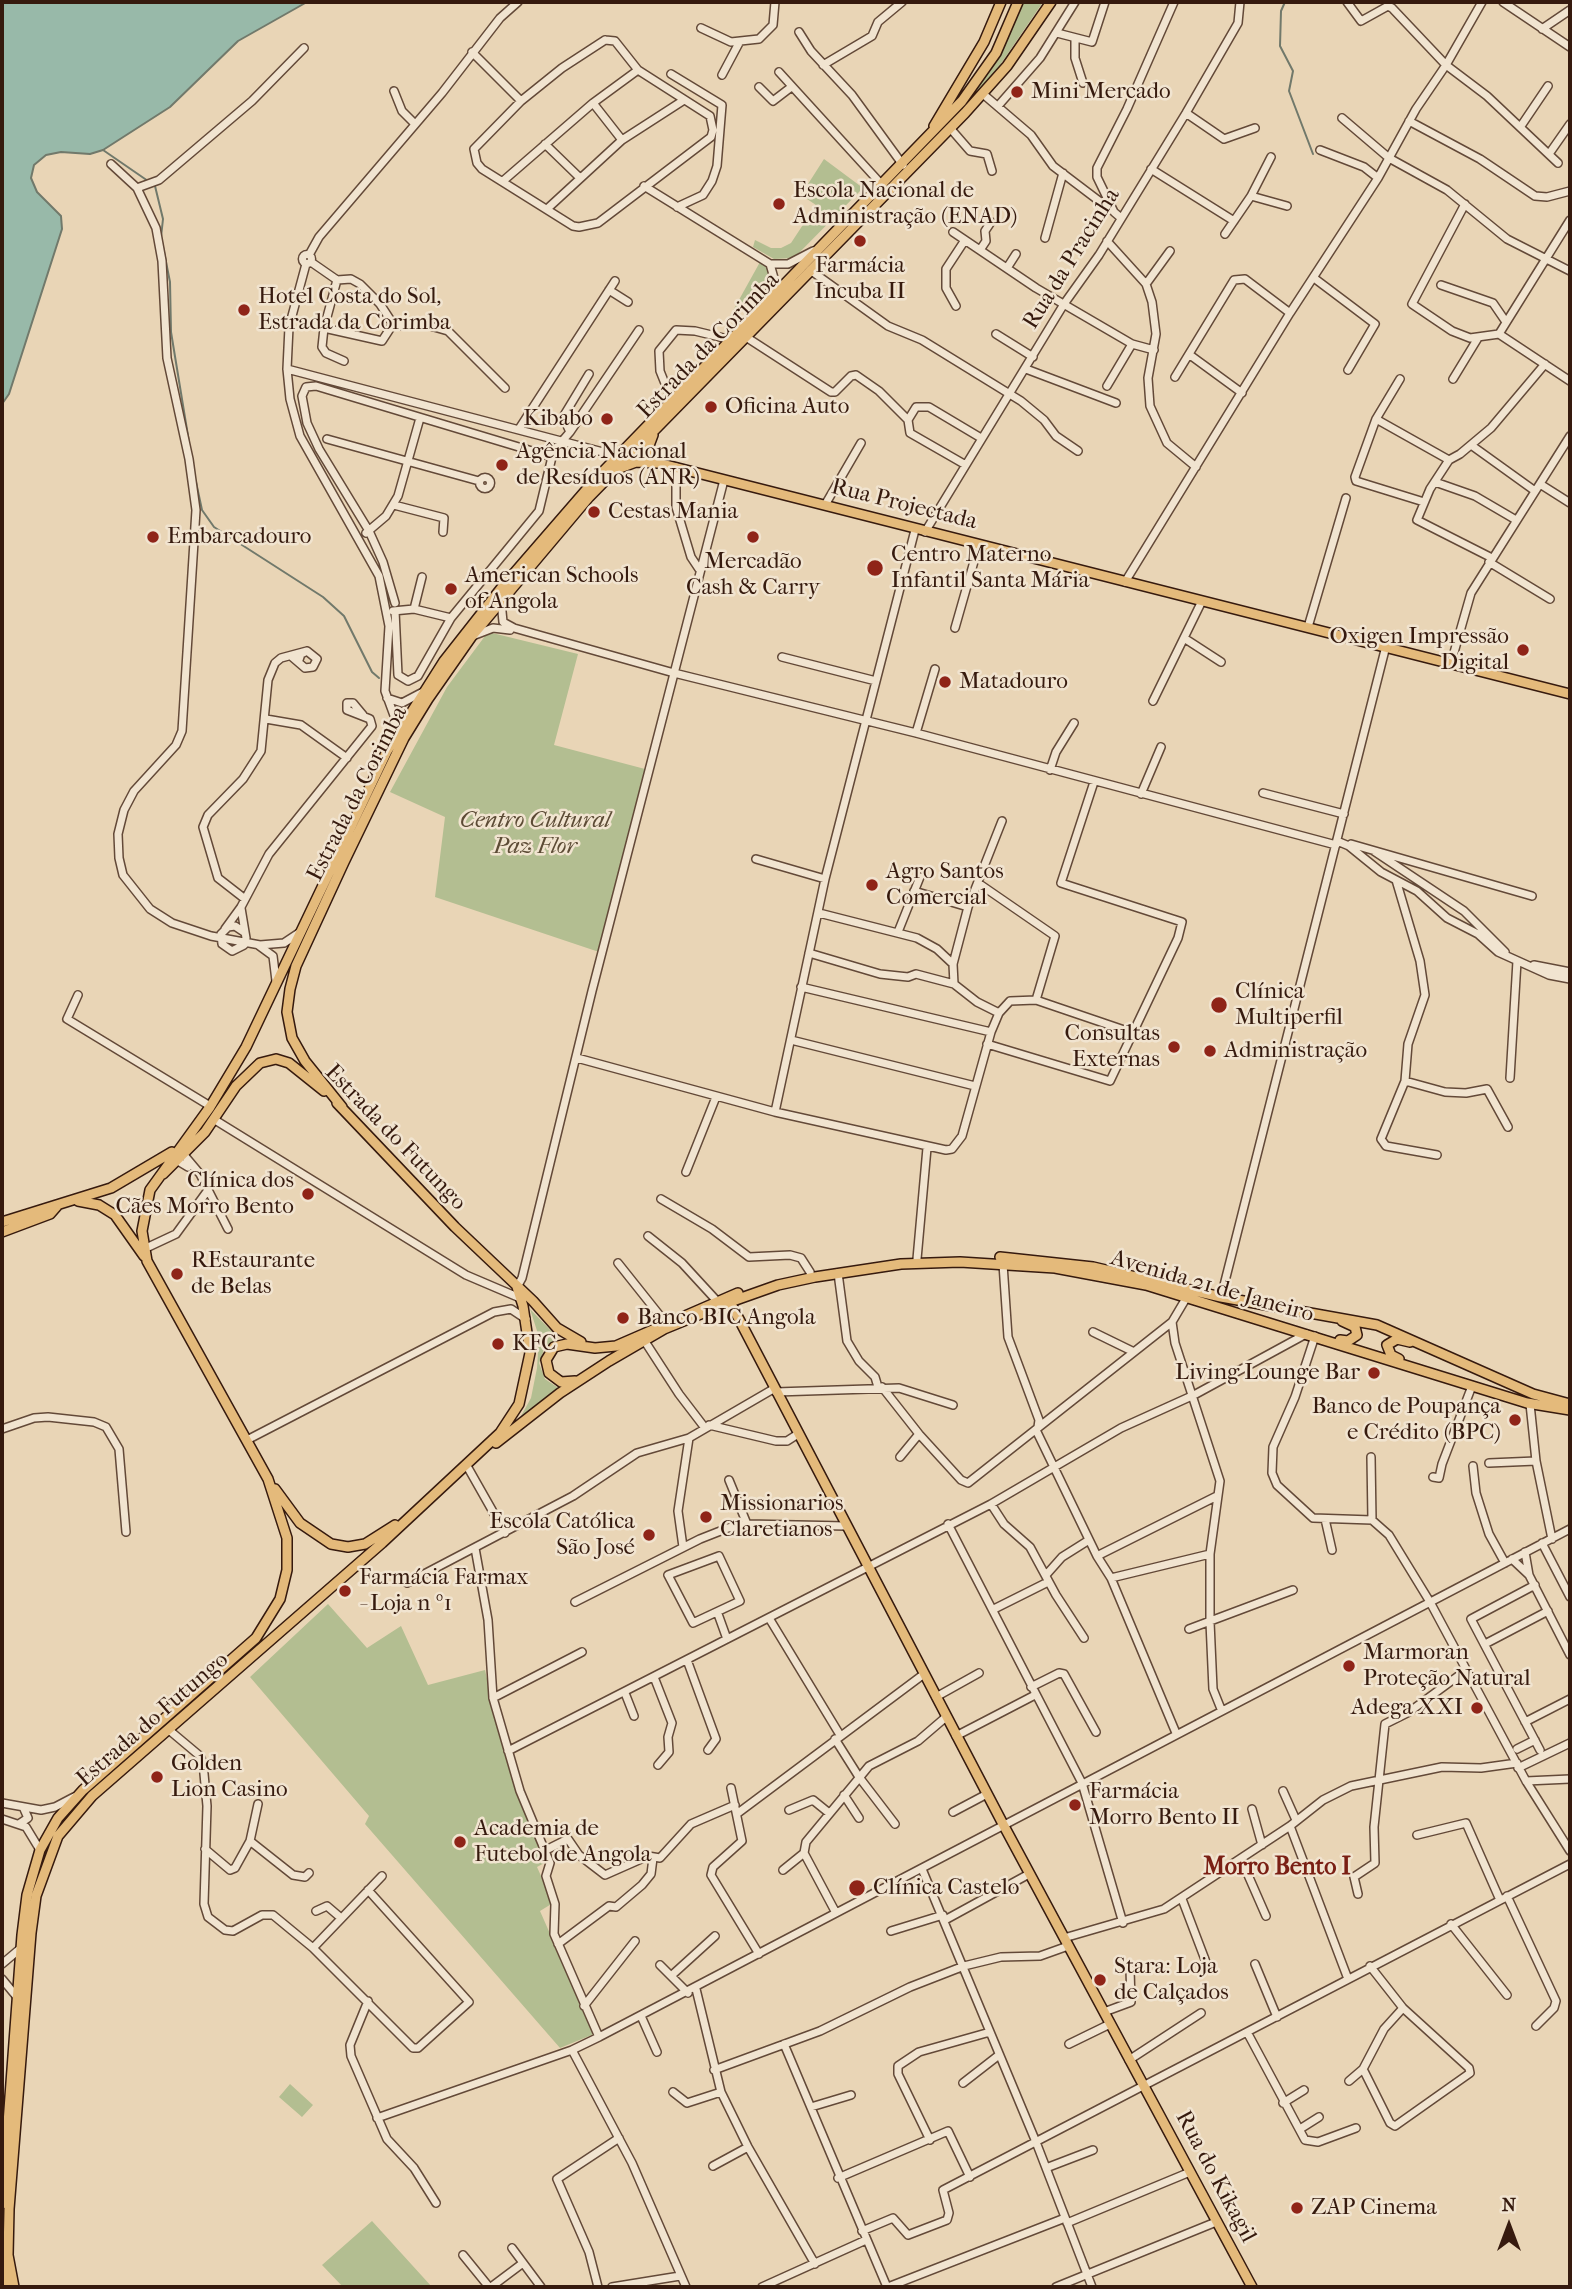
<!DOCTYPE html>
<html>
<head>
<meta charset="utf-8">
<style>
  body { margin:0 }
  #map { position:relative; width:1572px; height:2289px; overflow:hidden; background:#e9d5b6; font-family:"IM FELL French Canon",serif }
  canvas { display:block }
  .frame { position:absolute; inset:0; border:4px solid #361a0e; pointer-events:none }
  .north { position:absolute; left:1474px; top:2191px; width:70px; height:70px; -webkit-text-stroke:5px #f1e4d0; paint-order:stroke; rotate:0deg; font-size:19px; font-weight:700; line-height:28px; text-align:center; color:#361a0e }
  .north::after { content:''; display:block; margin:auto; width:24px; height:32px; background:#361a0e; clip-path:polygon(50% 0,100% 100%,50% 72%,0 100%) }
</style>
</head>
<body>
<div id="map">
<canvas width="1572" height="2289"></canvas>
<div class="frame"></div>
<div class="north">N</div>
</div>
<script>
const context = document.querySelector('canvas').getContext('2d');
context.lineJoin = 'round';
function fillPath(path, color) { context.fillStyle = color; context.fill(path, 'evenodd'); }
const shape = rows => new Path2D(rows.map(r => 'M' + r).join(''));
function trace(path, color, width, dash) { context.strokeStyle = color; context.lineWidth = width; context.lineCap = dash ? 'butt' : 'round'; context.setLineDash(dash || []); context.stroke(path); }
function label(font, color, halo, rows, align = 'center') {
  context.font = font + ' "IM FELL French Canon",serif'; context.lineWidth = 5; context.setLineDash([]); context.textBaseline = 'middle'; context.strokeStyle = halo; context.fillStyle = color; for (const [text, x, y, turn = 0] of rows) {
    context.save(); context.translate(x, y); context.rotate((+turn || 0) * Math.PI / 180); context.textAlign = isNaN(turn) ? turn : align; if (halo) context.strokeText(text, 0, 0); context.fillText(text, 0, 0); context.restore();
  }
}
fillPath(shape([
  [1023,2,1043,2,998,68,942,131,993,65],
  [824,159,863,188,794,258,774,259,753,247,755,240,771,248,781,248,791,243,816,205,801,195],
  [760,262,768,267,771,275,767,285,742,311,730,316],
  [488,632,578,654,554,745,645,769,599,952,435,897,445,817,390,792,447,687],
  [530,1309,558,1338,545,1347,539,1363,545,1379,560,1389,516,1425,531,1398,537,1368,539,1337],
  [328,1604,367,1648,401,1626,428,1685,485,1670,495,1714,548,1861,537,1867,553,1903,540,1911,594,2034,560,2048,365,1824,369,1816,250,1677],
  [290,2084,313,2105,302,2117,279,2097],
  [372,2221,432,2287,343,2287,322,2265]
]), '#b3be91');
const water = shape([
  [2,2,307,2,238,41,170,107,103,150,90,154,61,152,46,155,34,165,31,178,37,192,61,216,62,229,9,394,2,404,2,2]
]);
fillPath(water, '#98b9a9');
trace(water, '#71796b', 2);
trace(shape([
  [1285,2,1281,11,1280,46,1293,71,1289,91,1313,154],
  [103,150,148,181],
  [155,186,163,219,161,237,170,282,171,332,189,442],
  [196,482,202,510,214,527,323,597,344,616,372,672,379,678]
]), '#71796b', 2);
const minor = shape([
  [1347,2,1361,21,1388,6,1392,8,1446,65,1487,96,1558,163],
  [1503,2,1570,47],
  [701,28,731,42,759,39,773,25,775,2],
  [1542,29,1570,10],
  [799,32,811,51,852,95,903,165],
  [1057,33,1092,42,1105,2],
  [605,40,615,41,638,70,710,116,713,130,711,137,598,223,579,227,573,226,482,169,477,163,474,149,521,101,562,68,605,40],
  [1075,40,1075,58,1083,83],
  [472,52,521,101],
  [823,65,872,36,878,22,902,2],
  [779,72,883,186],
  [671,74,722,105,717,166,712,181,703,195,677,207],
  [722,75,739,43],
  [759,87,773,101,790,88],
  [394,91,402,111,415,124],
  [983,94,1031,135,1053,166,1111,210],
  [593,103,622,140],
  [998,106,1040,58,1075,2],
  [1186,113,1224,139,1255,128],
  [1342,118,1389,158,1447,190,1507,239,1570,271],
  [1409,121,1480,159,1535,196,1547,197,1570,191],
  [1521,126,1548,86],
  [950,128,970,151,987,154,992,171],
  [545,144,579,177],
  [1320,150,1364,167,1378,178],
  [1549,154,1570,124],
  [111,164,137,188,156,228,162,261,167,358,189,459,196,510,182,731,176,745,134,791,124,810,118,834,119,858,123,875,150,909,172,923,211,936,260,945,284,943,299,933],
  [1151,169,1234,221],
  [503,181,593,103,638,70],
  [644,186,770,264,788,264,813,251],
  [137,188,159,180,252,101,304,48],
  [1251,196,1287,206],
  [1465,204,1412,304,1452,331,1470,338,1499,334,1570,220],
  [547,209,622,140,684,100],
  [1121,218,1114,212,1097,177,1097,168,1127,109,1174,2],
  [953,232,1036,288,1132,344,1154,350],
  [1225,234,1251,196,1271,157],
  [1045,238,1063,173],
  [1107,241,1146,284,1152,302,1156,334,1148,378,1150,406,1167,443,1196,467],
  [980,250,986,241,985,231,991,222],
  '302.5 259a4.5 4.5 0 1 1 9 0a4.5 4.5 0 1 1-9 0Z',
  [309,255,319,237,442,93,500,18,518,2],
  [311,262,337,280,351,279,360,284,380,304,393,324,401,326,420,323,448,331,505,388],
  [306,264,289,327,287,369,290,399,300,436,379,576,389,626,385,691,399,729],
  [1007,268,1016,254],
  [810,270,888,326,922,340,1021,401,1044,420,1056,436,1078,451],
  [1314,278,1375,324,1348,370],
  [337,280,324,328,382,341,393,324],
  [1146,284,1170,251],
  [1441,285,1493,303,1506,322],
  [609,290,628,302],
  [767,299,774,278,770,264],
  [956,306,946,288,946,269,965,240],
  [324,328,322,347,326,353,344,361],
  [996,334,1033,357],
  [1499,334,1570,381],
  [746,337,831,392,835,392,851,376,856,375,879,391,908,420],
  [1190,355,1242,393],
  [287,369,618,456],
  [1026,369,1116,403],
  [1175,377,1234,280,1245,279,1290,313],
  [1400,379,1376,419,1355,477,1356,481,1424,502],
  [1453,379,1478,338],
  [1107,386,1132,344],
  [672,401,660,371,659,351,676,330,695,331,732,340],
  [1376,419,1449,460],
  [519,429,615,281],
  [570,432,563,417,589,374],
  [327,439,479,481],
  [1471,445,1535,491],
  [551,454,570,432,639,330],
  [964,464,910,433,908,420,916,407,929,407,981,438],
  [676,467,676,507,691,557,699,569],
  '479.5 483a5.5 5.5 0 1 1 11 0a5.5 5.5 0 1 1-11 0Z',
  [1435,482,1475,496,1516,520],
  [1540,484,1570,503],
  [394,505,444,518,443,532],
  [825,505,861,443],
  [925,532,1064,304,1099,255,1186,113,1238,23,1240,2],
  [366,533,386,516,398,496,420,418],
  [1492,558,1417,520,1430,489,1449,460,1460,454,1491,428,1545,364],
  [1489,562,1550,599],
  [1125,582,1290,313,1378,178,1416,109,1446,65,1482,2],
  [501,601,503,622,514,628,674,673,916,733,1336,845],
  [414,609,422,577],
  [393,611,414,609,451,618],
  [395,611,398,675,408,681,418,676,451,618,539,511,552,457,316,386,306,387,302,396,307,423,319,449,369,531,383,562,395,603],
  [1308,627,1346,498],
  [955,628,979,544],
  [475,635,493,628,510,630],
  [1184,638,1221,662],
  [291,656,305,668,313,667,317,659,307,651,301,654,299,660],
  [782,657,876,681],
  [1451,663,1471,593,1570,436],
  [387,698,402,703,421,693],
  [1153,701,1202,601],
  [266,719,301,725,347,758],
  [916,733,935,669],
  [1050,770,1056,752,1074,723],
  [1263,793,1344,814],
  [1141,794,1161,747],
  [1337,841,1349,846,1381,872,1417,891,1447,918,1478,934,1498,952,1549,975,1570,979],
  [1351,844,1532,896],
  [1374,851,1464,911,1505,952],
  [756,859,825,879],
  [1396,880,1420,961,1425,995,1408,1044,1405,1081,1381,1139,1386,1146,1437,1155],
  [978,883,1055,936,1036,1000],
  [914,891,968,907],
  [245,899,218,878,203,827,208,815,243,779,261,751,268,680,275,663,281,658,307,651],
  [241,908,246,938,244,945,232,951,222,944,221,934,228,927,235,926,244,932],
  [819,913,917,938,937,949,953,964],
  [225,929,241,907,269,854,372,726,370,719,347,710,347,703,353,703,363,715],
  [898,932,920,877],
  [258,945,273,956,276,981],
  [809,953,880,974,908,977,916,974,954,984],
  [1534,965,1570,972],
  [801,987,991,1032],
  [78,995,67,1019,210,1106],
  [999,1013,977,1002,954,984,953,964,968,907,1002,821],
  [791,1040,975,1086],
  [987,1044,1110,1081,1178,938,1182,922,1061,883,1094,782],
  [577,1058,775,1112,946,1150,952,1149,962,1136,991,1032,999,1013,1010,1001,1036,1000,1133,1033],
  [1510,1078,1517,961],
  [1405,1081,1445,1092,1466,1093,1487,1089,1508,1127],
  [775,1112,825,879,915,530],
  [215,1120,466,1275,520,1298],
  [184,1155,200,1174,228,1229],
  [178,1161,188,1167],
  [686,1172,716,1097],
  [661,1199,712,1229,749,1257,790,1255,801,1258,810,1272],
  [648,1236,682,1263,716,1300],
  [144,1249,176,1234,208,1190],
  [917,1259,927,1148],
  [618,1263,665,1322],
  [1003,1264,1008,1337,1039,1420,1038,1427],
  [838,1273,847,1341,859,1361,875,1377,878,1387],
  [517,1287,522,1278,592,991,724,480],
  [1188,1295,1172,1322,1175,1343,1220,1481,1210,1554,1210,1622,1213,1689,1221,1709],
  [1221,1297,1386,646],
  [1093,1332,1134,1352],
  [1315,1336,1295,1397,1273,1447,1272,1473,1277,1485,1313,1518,1372,1520,1389,1535,1430,1602,1526,1781,1570,1851],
  [644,1340,679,1394,705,1428],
  [882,1387,919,1434,961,1480,968,1483,1172,1322],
  [776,1392,899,1388,953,1405],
  [1530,1404,1536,1461,1552,1539],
  [709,1425,776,1441,787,1441,798,1434],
  [2,1429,34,1418,48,1417,94,1422,106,1427,119,1449,126,1532],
  [1036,1430,1097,1556,1111,1578,1176,1733],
  [247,1440,494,1312,511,1309,526,1319],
  [900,1457,919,1434],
  [1371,1457,1372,1520],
  [1489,1463,1536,1461],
  [467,1466,505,1533],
  [1473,1466,1476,1493,1489,1534,1505,1563],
  [1433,1477,1439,1478,1442,1464,1472,1386],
  [729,1480,747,1524],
  [991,1504,1004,1524,1030,1547,1056,1595,1084,1638],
  [1325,1519,1332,1550],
  [948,1524,1082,1783,1123,1923],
  [1542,1543,1570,1597],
  [683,1547,678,1511,689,1438,775,1388],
  [475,1548,488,1620,493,1698,520,1791,550,1863,546,1876,555,1904,554,1934,599,2037],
  [1525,1552,1529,1575,1570,1655],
  [719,1556,740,1601,693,1623,668,1575,719,1556],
  [1097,1556,1217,1496],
  [1512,1559,1529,1575],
  [1046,1575,1062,1557,1089,1540],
  [1111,1578,1210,1554],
  [407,1583,573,1496,637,1453,689,1438],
  [1535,1585,1471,1619,1540,1750],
  [575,1602,700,1539,728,1528,747,1524,846,1526],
  [994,1609,1048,1582],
  [718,1614,727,1639],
  [769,1618,840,1735],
  [1189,1629,1293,1590],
  [1485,1644,1548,1611],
  [687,1660,716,1739,708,1750],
  [654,1677,672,1723,668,1737,669,1752,658,1765],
  [1031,1687,1059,1673,1064,1674,1096,1732],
  [625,1693,634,1716],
  [936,1697,979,1673],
  [493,1698,582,1652],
  [1525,1722,1570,1699],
  [169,1730,200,1756,203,1763,207,1806,204,1904,208,1917,225,1930,233,1931,262,1915,273,1915,313,1948,413,2048,418,2048,469,2002,368,1890],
  [956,1736,1035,1695],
  [835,1739,859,1777,895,1824],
  [1517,1749,1535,1740],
  [508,1751,991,1504,1121,1428,1194,1395,1306,1334],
  [1518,1768,1570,1743],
  [1526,1781,1570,1779],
  [731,1788,742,1841,713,1867,711,1875,759,1954],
  [1283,1791,1296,1820],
  [844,1795,859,1818],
  [2,1803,41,1810,55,1807,74,1797],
  [1252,1809,1262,1845],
  [789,1810,813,1800,829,1813],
  [953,1812,987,1794],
  [738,1813,924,1674],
  [2,1819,26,1827,40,1850],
  [19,1824,28,1818,24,1809],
  [1290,1826,1348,1979],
  [1417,1835,1466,1823,1500,1900],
  [250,1841,293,1875,305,1877,309,1873],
  [205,1849,230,1870,235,1868,250,1841,258,1804],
  [544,1851,568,1839,579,1855,605,1875,648,1856,660,1858,691,1824,735,1805],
  [1241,1859,1266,1916],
  [922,1869,1036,2142,1092,2287],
  [783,1870,804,1853],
  [1358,1894,1354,1877,1375,1863,1374,1827,1385,1724,1409,1712,1465,1671],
  [1507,1896,1556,2001,1554,2008,1536,2026],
  [1182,1899,1209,1970],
  [316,1911,327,1906,341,1918],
  [836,1913,804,1853,806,1842,869,1766,918,1741,946,1717],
  [945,1920,1029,1874],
  [1451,1924,1507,1995],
  [891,1931,943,1915],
  [1064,1938,1164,1909,1290,1826,1323,1800,1351,1786,1442,1767,1481,1768,1517,1763],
  [558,1944,609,1906,616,1907,642,1885,651,1874,653,1858],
  [313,1948,382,1876],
  [2,1964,21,1948],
  [1255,1964,1277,2017],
  [660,1965,688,1993],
  [671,1976,715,1936],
  [2,1979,17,1997],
  [696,1989,721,2092,748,2147,815,2264],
  [368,2001,350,2045,351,2056,387,2139,414,2168,436,2203],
  [584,2006,635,1941],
  [1104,2012,1131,2002,1130,1969],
  [641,2016,657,2052],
  [1247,2032,1305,2140,1318,2142,1356,2128],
  [784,2044,887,2287],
  [1069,2044,1110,2024],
  [572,2050,632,2163,686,2287],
  [1129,2060,1201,2013],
  [1363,2069,1390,2123,1395,2126,1470,2073,1469,2068,1403,2008,1370,1966],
  [714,2070,820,2031,910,1987,964,1966,1001,1957,1040,1956,1068,1946],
  [1349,2081,1363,2069,1384,2029,1403,2008],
  [963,2083,999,2055],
  [673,2092,687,2103,721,2092],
  [1283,2103,1304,2090],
  [811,2107,851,2095],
  [377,2118,572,2050,599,2037,1570,1529],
  [1300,2129,1319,2117],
  [930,2140,898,2074,898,2066,919,2052,990,2032],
  [713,2166,748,2147],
  [1046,2168,1093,2150],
  [838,2178,948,2131,970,2177],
  [1067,2223,1190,2172],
  [862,2231,893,2218,908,2235,947,2220,949,2213,943,2190,1570,1864],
  [512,2248,541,2287],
  [463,2255,489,2287],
  [491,2287,523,2263],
  [598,2287,589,2252,557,2179,619,2138],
  [612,2287,680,2276],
  [762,2287,866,2240],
  [888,2287,1065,2218],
  [1056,2287,1216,2222]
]);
const major = shape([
  [934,126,984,42,1001,2],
  [653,435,647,451,654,460,662,464,1570,694],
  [620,468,636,462,657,463],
  [337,1103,455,1227,533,1301,557,1328,581,1342],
  [342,1107,305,1061,292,1038,287,1012,290,989,296,966,344,862,404,738,428,699,472,636,589,497,965,113,1007,66,1051,2],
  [163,1174,205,1132,236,1086,260,1063,276,1059,289,1063,324,1091],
  [78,1201,99,1205,115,1215,144,1256],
  [2,1222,111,1188,172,1152],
  [2,1232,50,1214,57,1206],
  [1000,1257,1093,1267,1221,1297,1377,1325,1533,1394,1570,1404],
  [730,1302,1004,1826,1252,2287],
  [1340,1340,1348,1341,1357,1335,1355,1327,1342,1321],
  [1399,1359,1391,1355,1387,1345,1397,1339,1410,1342],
  [575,1381,561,1382,549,1373,546,1360,554,1347,567,1344,595,1348,616,1346,738,1293],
  [496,1443,560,1393,609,1361,664,1329,730,1302,778,1285,815,1277,901,1264,960,1262,1055,1268,1146,1285,1527,1403,1570,1410],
  [275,1489,300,1523,331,1544,348,1547,365,1544,395,1525],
  [2,2204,22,1935,27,1895,40,1850,58,1818,83,1790,256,1638,280,1599,287,1570,287,1538,268,1479,147,1261,142,1231,150,1190,210,1107,246,1047,387,751,444,661,503,586,594,481,962,101,996,53,1018,2],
  [2,2256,6,2287],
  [14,2287,8,2255,9,2209,31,1933,36,1896,58,1836,92,1796,382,1543,500,1433,519,1404,530,1353,523,1306,517,1287]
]);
trace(minor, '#634938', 10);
trace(major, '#361a0e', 12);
trace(minor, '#f1e4d0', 7);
trace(major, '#e4ba7b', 9);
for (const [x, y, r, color] of [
  [1017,92,7,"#8f2418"],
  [779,204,7,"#8f2418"],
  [860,241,7,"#8f2418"],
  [244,310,7,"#8f2418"],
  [711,407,7,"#8f2418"],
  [607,419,7,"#8f2418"],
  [502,465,7,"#8f2418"],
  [594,512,7,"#8f2418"],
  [153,537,7,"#8f2418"],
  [753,537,7,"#8f2418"],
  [875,568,9,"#8f2418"],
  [451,589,7,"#8f2418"],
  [1523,650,7,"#8f2418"],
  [945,682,7,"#8f2418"],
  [872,885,7,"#8f2418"],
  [1219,1005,9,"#8f2418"],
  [1174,1047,7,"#8f2418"],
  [1210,1051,7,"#8f2418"],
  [308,1194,7,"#8f2418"],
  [177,1274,7,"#8f2418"],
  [623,1318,7,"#8f2418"],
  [498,1344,7,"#8f2418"],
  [1374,1373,7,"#8f2418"],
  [1515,1420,7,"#8f2418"],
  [706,1517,7,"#8f2418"],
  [649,1535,7,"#8f2418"],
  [345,1591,7,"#8f2418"],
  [1349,1666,7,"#8f2418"],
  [1477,1708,7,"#8f2418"],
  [157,1777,7,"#8f2418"],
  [1075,1805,7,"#8f2418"],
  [460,1842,7,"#8f2418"],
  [857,1888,9,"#8f2418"],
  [1100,1980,7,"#8f2418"],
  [1297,2208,7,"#8f2418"]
]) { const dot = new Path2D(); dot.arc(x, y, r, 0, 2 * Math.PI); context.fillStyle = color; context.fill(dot); trace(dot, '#f1e4d0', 2.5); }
label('23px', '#361a0e', '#f1e4d0', [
  ["Mini Mercado",1031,92],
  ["Escola Nacional de",793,191],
  ["Administração (ENAD)",793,217],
  ["Farmácia",860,266,"center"],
  ["Incuba II",860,292,"center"],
  ["Hotel Costa do Sol,",258,297],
  ["Estrada da Corimba",258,323],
  ["Oficina Auto",725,407],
  ["Kibabo",593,419,"right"],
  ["Agência Nacional",516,452],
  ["de Resíduos (ANR)",516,478],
  ["Cestas Mania",608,512],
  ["Embarcadouro",167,537],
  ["Centro Materno",891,555],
  ["Infantil Santa Mária",891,581],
  ["Mercadão",753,562,"center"],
  ["Cash & Carry",753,588,"center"],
  ["American Schools",465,576],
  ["of Angola",465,602],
  ["Oxigen Impressão",1509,637,"right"],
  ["Digital",1509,663,"right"],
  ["Matadouro",959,682],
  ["Agro Santos",886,872],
  ["Comercial",886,898],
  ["Clínica",1235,992],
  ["Multiperfil",1235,1018],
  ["Consultas",1160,1034,"right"],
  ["Externas",1160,1060,"right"],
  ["Administração",1224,1051],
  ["Clínica dos",294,1181,"right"],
  ["Cães Morro Bento",294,1207,"right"],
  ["REstaurante",191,1261],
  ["de Belas",191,1287],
  ["Banco BIC Angola",637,1318],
  ["KFC",512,1344],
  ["Living Lounge Bar",1360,1373,"right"],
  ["Banco de Poupança",1501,1407,"right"],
  ["e Crédito (BPC)",1501,1433,"right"],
  ["Missionarios",720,1504],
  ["Claretianos",720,1530],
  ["Escola Católica",635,1522,"right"],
  ["São José",635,1548,"right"],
  ["Farmácia Farmax",359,1578],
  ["- Loja n º1",359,1604],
  ["Marmoran",1363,1653],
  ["Proteção Natural",1363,1679],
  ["Adega XXI",1463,1708,"right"],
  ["Golden",171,1764],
  ["Lion Casino",171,1790],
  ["Farmácia",1089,1792],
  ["Morro Bento II",1089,1818],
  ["Academia de",474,1829],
  ["Futebol de Angola",474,1855],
  ["Clínica Castelo",873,1888],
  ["Stara: Loja",1114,1967],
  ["de Calçados",1114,1993],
  ["ZAP Cinema",1311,2208]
], 'left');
label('23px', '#361a0e', '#f1e4d0', [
  ["Rua da Pracinha",1072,259,-58],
  ["Estrada da Corimba",709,346,-46],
  ["Rua Projectada",904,505,14],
  ["Estrada da Corimba",358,794,-63],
  ["Estrada do Futungo",395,1138,46],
  ["Avenida 21 de Janeiro",1212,1287,16],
  ["Estrada do Futungo",153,1720,-41],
  ["Rua do Kikagil",1215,2177,62]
]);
label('italic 23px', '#5c4b35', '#f1e4d0', [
  ["Centro Cultural",535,821],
  ["Paz Flor",535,847]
]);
label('bold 24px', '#7a1f14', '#f1e4d0', [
  ["Morro Bento I",1277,1868]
]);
</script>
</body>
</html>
